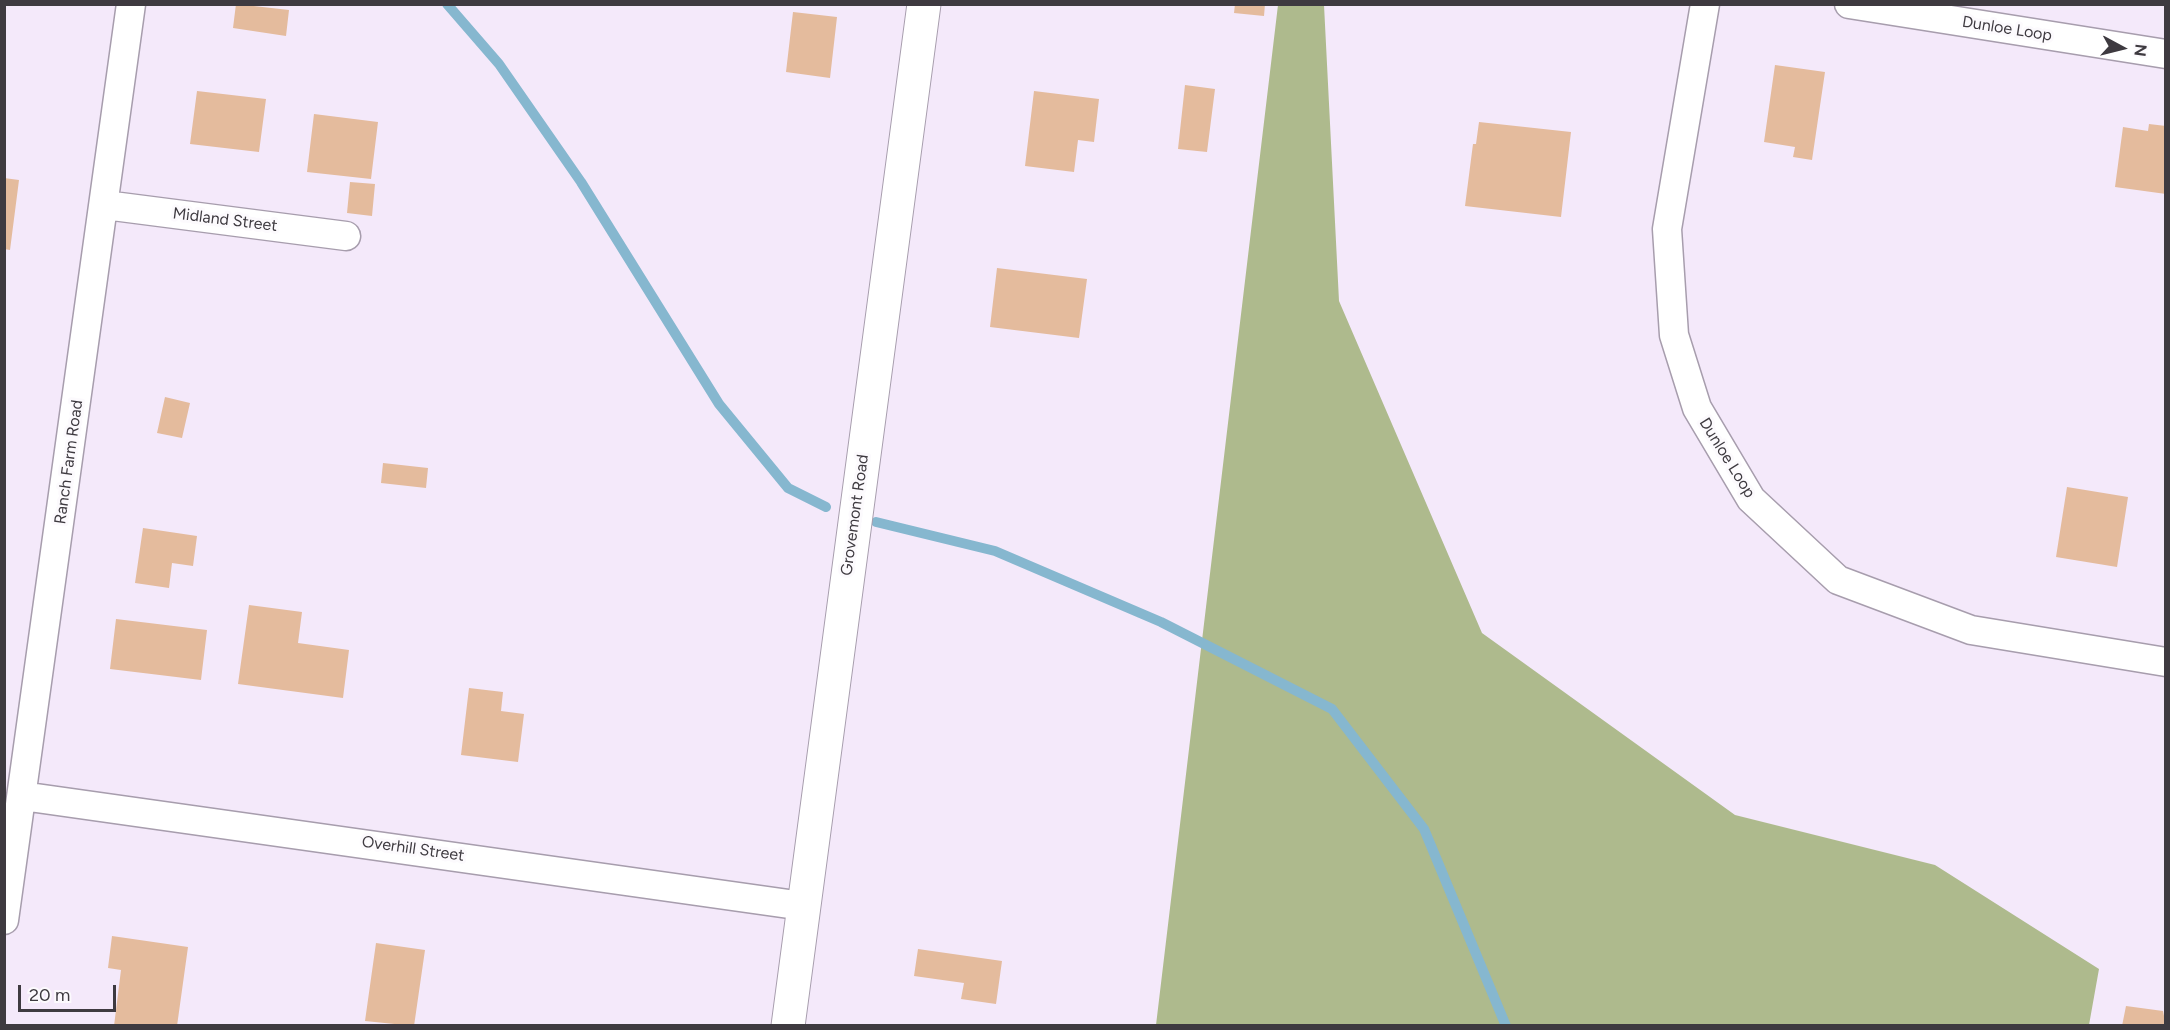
<!DOCTYPE html>
<html>
<head>
<meta charset="utf-8">
<style>
  body { margin:0 }
  #map { position:relative; width:2170px; height:1030px; overflow:hidden; background:#f4e9fa; font-family:Figtree,sans-serif }
  canvas { display:block }
  .frame { position:absolute; inset:0; border:6px solid #3e3a40; pointer-events:none }
  .north { position:absolute; left:2092px; top:18px; width:60px; height:60px; -webkit-text-stroke:4px #fcfafd; paint-order:stroke; rotate:97deg; font-size:16px; font-weight:700; line-height:24px; text-align:center; color:#3e3a40 }
  .north::after { content:''; display:block; margin:auto; width:21px; height:27px; background:#3e3a40; clip-path:polygon(50% 0,100% 100%,50% 72%,0 100%) }
  .scale { position:absolute; left:18px; top:985px; width:98px; height:27px; box-sizing:border-box; border:3px solid #3e3a40; border-top:0; padding-left:8px; font-size:18px; line-height:21px; white-space:nowrap; color:#3e3a40; -webkit-text-stroke:4px #fcfafd; paint-order:stroke }
</style>
</head>
<body>
<div id="map">
<canvas width="2170" height="1030"></canvas>
<div class="frame"></div>
<div class="north">N</div>
<div class="scale">20 m</div>
</div>
<script>
const context = document.querySelector('canvas').getContext('2d');
context.lineJoin = 'round';
function fillPath(path, color) { context.fillStyle = color; context.fill(path, 'evenodd'); }
const shape = rows => new Path2D(rows.map(r => 'M' + r).join(''));
function trace(path, color, width, dash) { context.strokeStyle = color; context.lineWidth = width; context.lineCap = dash ? 'butt' : 'round'; context.setLineDash(dash || []); context.stroke(path); }
function label(font, color, halo, rows, align = 'center') {
  context.font = font + ' Figtree,sans-serif'; context.lineWidth = 6; context.setLineDash([]); context.textBaseline = 'middle'; context.strokeStyle = halo; context.fillStyle = color; for (const [text, x, y, turn = 0] of rows) {
    context.save(); context.translate(x, y); context.rotate((+turn || 0) * Math.PI / 180); context.textAlign = isNaN(turn) ? turn : align; if (halo) context.strokeText(text, 0, 0); context.fillText(text, 0, 0); context.restore();
  }
}
fillPath(shape([
  [1278,5,1324,5,1339,301,1482,633,1735,815,1935,865,2099,969,2089,1025,1156,1025]
]), '#aeba8d');
trace(shape([
  [447,4,499,64,581,182,719,404,788,488,826,507],
  [876,522,995,551,1161,622,1332,709,1424,829,1506,1026]
]), '#86b7cf', 10);
fillPath(shape([
  [236,4,289,10,286,36,233,28],
  [1235,4,1265,4,1264,16,1234,13],
  [793,12,837,17,830,78,786,72],
  [1775,65,1825,72,1812,160,1793,157,1795,147,1764,142],
  [1185,85,1215,89,1207,152,1178,149],
  [197,91,266,99,259,152,190,144],
  [1034,91,1099,99,1094,142,1078,140,1074,172,1025,166],
  [314,114,378,122,371,179,307,172],
  [1479,122,1571,132,1561,217,1465,206,1473,144,1476,144],
  [2149,124,2166,126,2166,194,2115,187,2123,127,2148,131],
  [4,178,19,180,10,250,4,249],
  [350,182,375,184,372,216,347,213],
  [997,268,1087,279,1079,338,990,327],
  [165,397,190,403,182,438,157,433],
  [383,463,428,468,426,488,381,483],
  [2067,487,2128,497,2117,567,2056,557],
  [143,528,197,536,193,566,172,563,169,588,135,583],
  [249,605,302,612,298,643,349,650,343,698,238,684],
  [116,619,207,630,201,680,110,669],
  [469,688,503,692,501,711,524,714,518,762,461,755],
  [112,936,188,947,177,1026,114,1026,121,970,108,968],
  [376,943,425,950,414,1026,365,1021],
  [918,949,1002,961,996,1004,961,999,964,983,914,976],
  [2126,1006,2163,1011,2166,1026,2122,1026]
]), '#e4bb9d');
const street = shape([
  [1705,4,1667,229,1674,335,1697,408,1751,499,1838,580,1971,630,2166,662],
  [1849,4,2166,54],
  [105,205,346,236],
  [22,796,803,906],
  [4,920,131,4]
]);
const secondary = shape([
  [788,1026,924,4]
]);
trace(street, '#a79dad', 31);
trace(secondary, '#a79dad', 35);
trace(street, '#fff', 28);
trace(secondary, '#fff', 33);
label('16px', '#3e3a40', '#fcfafd', [
  ["Dunloe Loop",2007,29,9],
  ["Midland Street",225,220,7],
  ["Dunloe Loop",1727,458,58],
  ["Ranch Farm Road",69,462,-82],
  ["Grovemont Road",855,515,-82],
  ["Overhill Street",413,849,8]
]);
</script>
</body>
</html>
